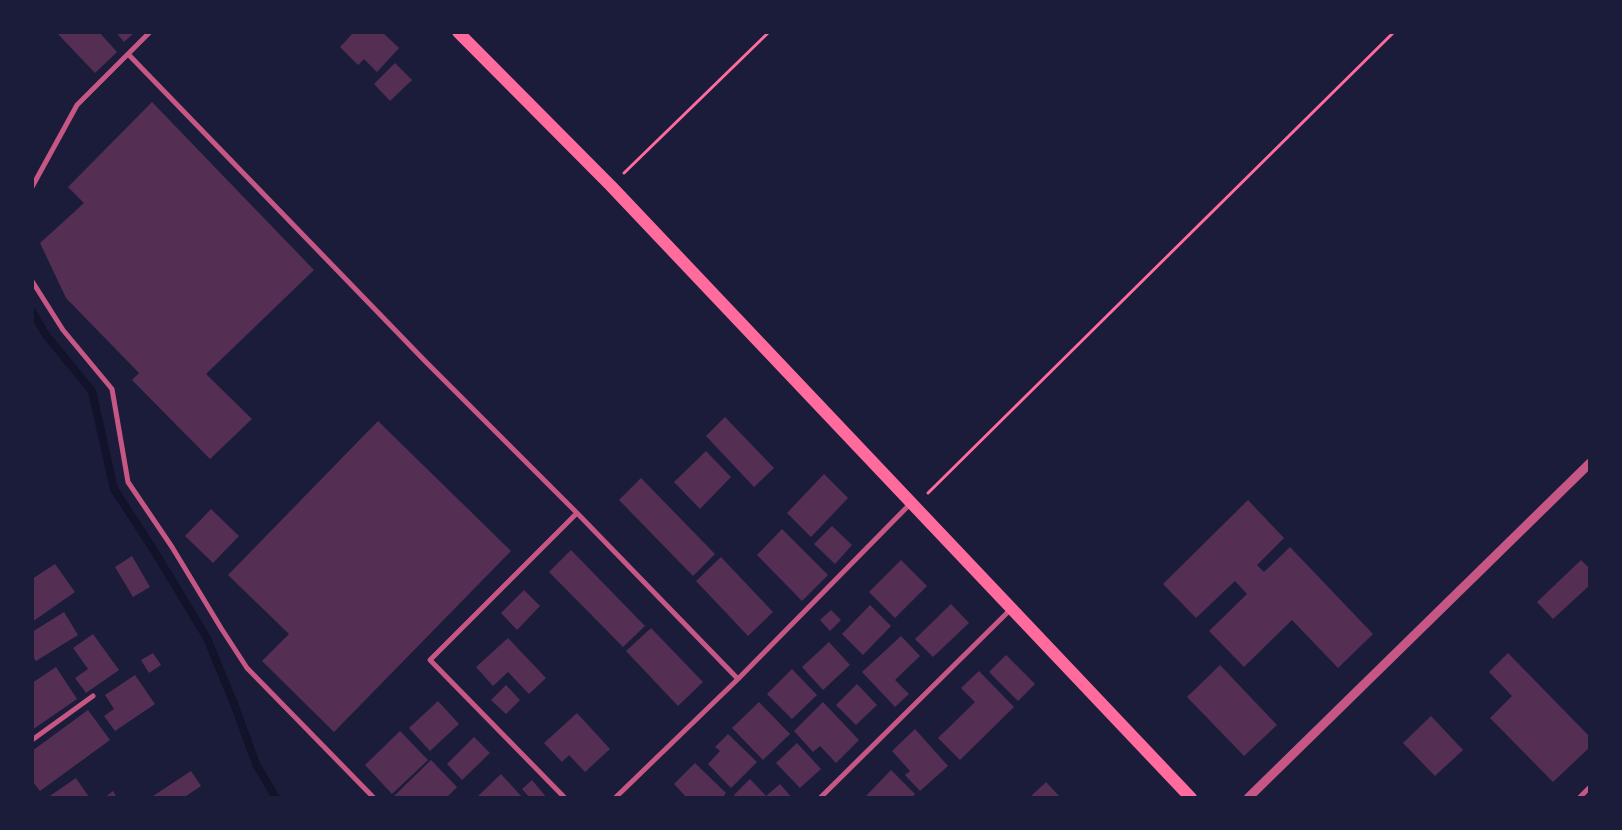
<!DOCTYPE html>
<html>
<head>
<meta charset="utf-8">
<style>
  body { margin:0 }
  #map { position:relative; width:1622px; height:830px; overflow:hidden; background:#1b1b3a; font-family:"Archivo Narrow",sans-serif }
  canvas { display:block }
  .frame { position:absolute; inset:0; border:34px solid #1b1b3a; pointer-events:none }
</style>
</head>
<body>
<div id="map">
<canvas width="1622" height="830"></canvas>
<div class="frame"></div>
</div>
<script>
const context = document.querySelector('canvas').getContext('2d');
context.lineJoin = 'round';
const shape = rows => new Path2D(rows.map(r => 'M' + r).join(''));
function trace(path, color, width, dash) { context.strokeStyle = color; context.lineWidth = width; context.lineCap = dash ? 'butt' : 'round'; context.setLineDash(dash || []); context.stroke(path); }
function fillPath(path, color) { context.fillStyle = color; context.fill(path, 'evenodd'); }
trace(shape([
  [32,311,46,335,92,391,114,489,153,549,207,638,236,709,256,764,276,798]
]), '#12122b', 8);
fillPath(shape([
  [56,32,99,32,117,52,95,73],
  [116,32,135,32,124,42],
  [354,32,382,32,399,48,377,72,364,59,358,65,340,47],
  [395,63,412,80,390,101,374,84],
  [152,102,314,270,206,374,252,419,210,459,132,380,139,373,66,298,40,243,84,203,68,187],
  [725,417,774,468,754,487,706,436],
  [378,421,511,551,334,732,262,661,289,634,228,575],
  [706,451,731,477,700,509,674,482],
  [824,474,848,498,811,537,787,513],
  [641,478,715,554,693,576,619,500],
  [1248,500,1284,538,1257,565,1264,572,1290,547,1373,634,1338,668,1292,620,1244,667,1209,631,1247,594,1235,581,1196,618,1163,584],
  [211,509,239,536,213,563,185,536],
  [832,526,852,545,835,564,814,544],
  [782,529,828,575,802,601,757,555],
  [571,550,645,626,623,647,549,572],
  [132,556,150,587,133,597,115,567],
  [721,557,773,612,748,636,696,581],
  [901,560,927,586,895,618,869,592],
  [1581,560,1590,569,1590,585,1553,619,1537,602],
  [55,564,75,592,32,622,32,579],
  [524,590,540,606,517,630,501,613],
  [951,604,969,623,933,657,915,639],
  [870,605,891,626,863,655,842,634],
  [831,610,841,620,830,631,820,620],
  [64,612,78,635,36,661,32,655,32,632],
  [651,628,703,682,678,706,626,651],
  [93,634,119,670,86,693,75,678,88,669,73,648],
  [901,636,920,656,895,680,909,694,895,707,862,672],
  [508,638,546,678,529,694,508,672,493,686,476,667],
  [829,642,850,665,823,690,802,667],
  [153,653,161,665,149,673,141,660],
  [1508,653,1590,737,1590,747,1553,782,1490,718,1512,696,1489,672],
  [1006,655,1035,684,1018,701,989,672],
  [1220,665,1277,725,1244,756,1187,697],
  [56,667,77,699,32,730,32,683],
  [792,669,817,695,792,719,767,694],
  [979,671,1014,707,960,760,938,738,975,702,961,688],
  [135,675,155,704,115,731,104,716,114,709,105,695],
  [857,684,877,705,856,725,836,705],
  [506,685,520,700,506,714,491,700],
  [438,701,459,724,430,751,409,728],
  [759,702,790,734,763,760,732,728],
  [823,702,859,740,836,763,820,746,813,752,794,731],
  [88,710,110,740,40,791,32,781,32,751],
  [577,713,610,749,585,772,569,755,562,762,544,743],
  [1431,716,1463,750,1435,776,1403,743],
  [915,729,948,766,920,791,905,775,910,771,892,751],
  [400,731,428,760,392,794,365,765],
  [728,734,757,762,731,788,708,764,720,751,715,747],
  [474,737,490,753,462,780,447,764],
  [797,743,821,769,800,788,776,763],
  [431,760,457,787,446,798,392,798],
  [695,763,726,793,722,798,687,798,674,784],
  [891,770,915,794,912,798,864,798],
  [191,771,201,786,183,798,150,798],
  [501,774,523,798,476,798],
  [76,778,89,797,47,798],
  [750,779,766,796,780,784,792,798,736,798,734,795],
  [532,780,547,798,530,798,522,789],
  [1046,782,1061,798,1029,798],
  [113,791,117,798,104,798]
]), '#542f53');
trace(shape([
  [624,173,769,32],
  [928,493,1394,32]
]), '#ff6b9d', 3);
trace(shape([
  [128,54,425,361,577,513],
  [32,187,77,105,150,32],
  [32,281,63,330,112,389,128,482,172,547,221,628,247,668,374,798],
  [32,740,93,696],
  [565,798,430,660,577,513,738,679],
  [615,798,738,679,912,502],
  [820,798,1012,608],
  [1579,798,1590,787]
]), '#c65784', 5);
trace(shape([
  [1248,798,1590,463]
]), '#c65784', 9);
trace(shape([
  [458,32,611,186,1191,798]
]), '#ff6b9d', 12);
</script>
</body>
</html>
